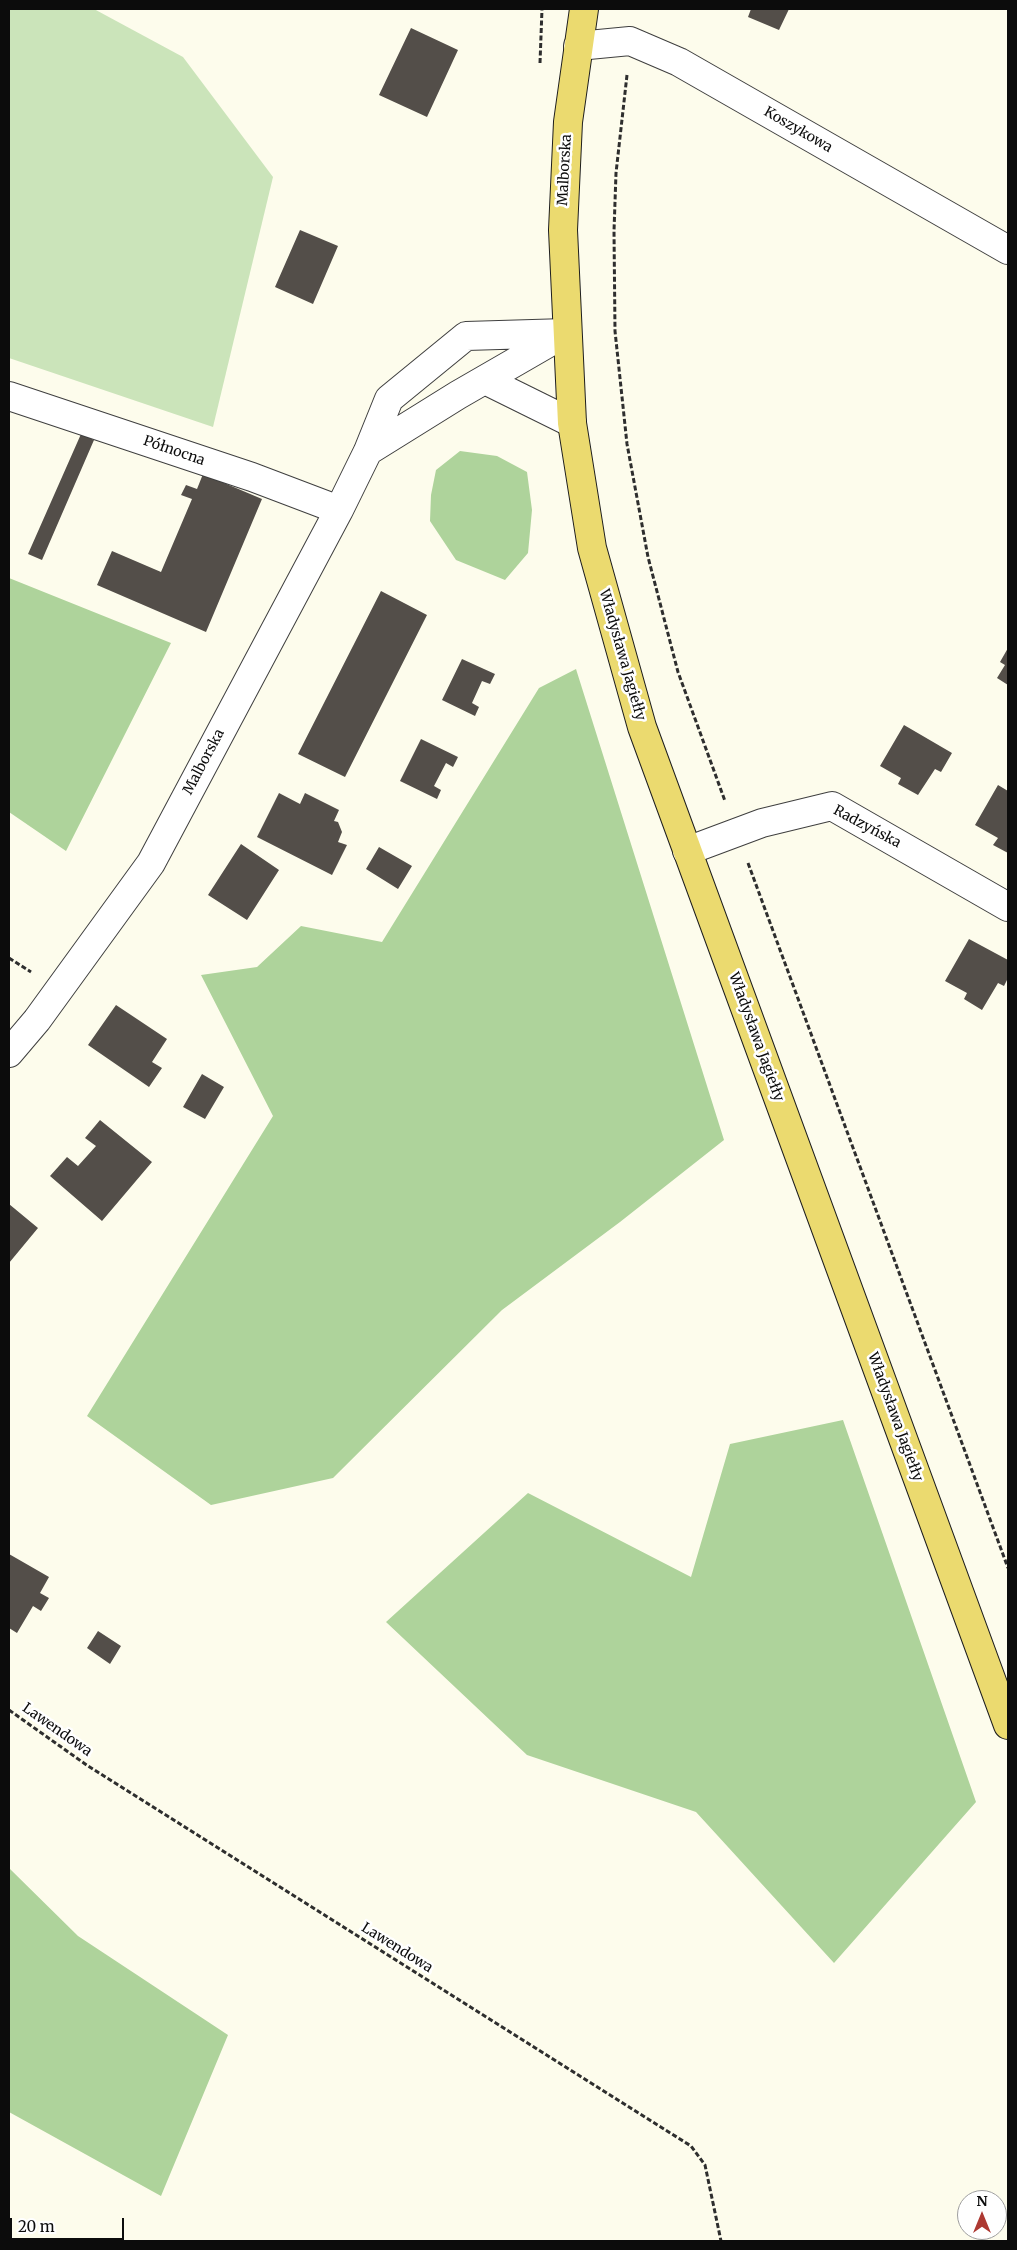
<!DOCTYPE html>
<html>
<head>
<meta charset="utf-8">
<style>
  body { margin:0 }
  #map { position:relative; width:1017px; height:2250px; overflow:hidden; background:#fdfcec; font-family:Merriweather,serif }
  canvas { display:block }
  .frame { position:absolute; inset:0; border:10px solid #0c0c0c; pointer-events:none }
  .north { position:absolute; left:957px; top:2190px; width:50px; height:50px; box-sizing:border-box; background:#fff; border:1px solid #9e9e9e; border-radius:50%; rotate:0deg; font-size:14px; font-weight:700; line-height:20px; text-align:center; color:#0c0c0c }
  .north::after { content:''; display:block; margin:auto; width:18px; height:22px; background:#ad3932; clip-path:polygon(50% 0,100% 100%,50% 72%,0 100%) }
  .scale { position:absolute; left:10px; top:2218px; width:114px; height:22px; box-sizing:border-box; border:2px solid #0c0c0c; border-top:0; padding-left:6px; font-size:15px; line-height:18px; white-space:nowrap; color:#0c0c0c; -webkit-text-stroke:4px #fff; paint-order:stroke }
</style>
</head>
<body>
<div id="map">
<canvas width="1017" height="2250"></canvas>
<div class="frame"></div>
<div class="north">N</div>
<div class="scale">20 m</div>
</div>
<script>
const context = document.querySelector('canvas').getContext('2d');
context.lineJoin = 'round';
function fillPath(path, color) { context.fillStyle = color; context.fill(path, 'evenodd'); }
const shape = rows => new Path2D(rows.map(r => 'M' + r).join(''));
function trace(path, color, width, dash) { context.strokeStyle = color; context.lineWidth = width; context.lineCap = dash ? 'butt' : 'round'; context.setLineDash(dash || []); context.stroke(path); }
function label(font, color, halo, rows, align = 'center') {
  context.font = font + ' Merriweather,serif'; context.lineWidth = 5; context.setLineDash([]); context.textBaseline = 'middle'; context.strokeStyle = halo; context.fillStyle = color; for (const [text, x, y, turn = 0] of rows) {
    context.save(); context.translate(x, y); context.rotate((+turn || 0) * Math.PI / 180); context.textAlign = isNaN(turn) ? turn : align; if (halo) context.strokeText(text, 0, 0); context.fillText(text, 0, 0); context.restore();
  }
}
fillPath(shape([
  [9,9,94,9,183,57,273,177,213,427,9,358]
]), '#cbe4ba');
fillPath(shape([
  [460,451,497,456,527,472,532,510,528,553,505,580,456,560,430,521,431,495,436,470],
  [9,578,171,643,66,851,9,812],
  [576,669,724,1140,620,1222,502,1310,333,1478,211,1505,87,1416,273,1116,201,975,257,967,301,926,382,942,539,688],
  [843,1420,976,1802,834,1963,696,1812,527,1755,386,1622,528,1493,691,1577,730,1444],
  [9,1868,78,1936,228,2035,161,2196,9,2112]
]), '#aed39b');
fillPath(shape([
  [751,9,789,9,779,30,748,17],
  [411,28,458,50,427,117,379,95],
  [300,230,338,246,313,304,275,287],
  [81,434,94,440,42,560,28,554],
  [203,474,262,499,206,632,97,585,112,551,161,572,192,499,181,495,186,485,197,489],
  [381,591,427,615,345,777,298,754],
  [1008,648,1008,685,997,678,1005,665,1000,662],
  [462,659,495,674,490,684,482,681,472,703,479,707,475,716,442,700],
  [904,725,952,753,941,772,935,769,918,795,898,784,901,778,880,766],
  [421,739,458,757,453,767,446,763,434,786,441,790,437,799,400,781],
  [998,785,1008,791,1008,853,993,845,998,838,975,825],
  [279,793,300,804,305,793,339,810,334,821,338,822,342,832,338,842,347,845,332,875,257,837],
  [241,844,279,870,247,920,208,895],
  [379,847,412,866,398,889,366,869],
  [969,939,1008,960,1008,978,1004,986,998,983,982,1010,964,999,967,993,945,981],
  [116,1005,167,1039,152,1062,162,1068,149,1087,88,1045],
  [202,1074,224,1087,205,1119,183,1107],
  [100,1120,152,1162,102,1221,50,1176,67,1157,78,1166,96,1146,85,1138],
  [9,1204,38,1228,9,1263],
  [9,1554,49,1577,40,1593,49,1598,41,1611,33,1606,17,1633,9,1628],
  [98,1631,121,1646,110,1664,87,1648]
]), '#534e49');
const minor = shape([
  [578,46,630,41,679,62,1008,250],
  [485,380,572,423],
  [9,396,252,477,339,510],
  [368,451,458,395,562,335],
  [687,851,762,823,832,806,1008,907],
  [9,1053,37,1020,151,863,339,510,368,451,389,399,466,336,566,333]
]);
const major = shape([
  [584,9,568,122,563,230,572,423,592,548,642,727,1008,1725]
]);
trace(minor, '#3f3f3f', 30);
trace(major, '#1d1d1d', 30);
trace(shape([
  [540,63,542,9],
  [627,75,616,173,614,231,615,331,627,444,648,557,678,672,725,801],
  [748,863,1008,1568],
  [9,958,31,972],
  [9,1710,88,1766,691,2146,705,2165,721,2241]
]), '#2e2e2e', 3, [5, 2.5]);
trace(minor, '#fff', 28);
trace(major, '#ebda6f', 28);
label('14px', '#0c0c0c', '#fff', [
  ["Koszykowa",798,130,30],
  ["Malborska",565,170,-87],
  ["Północna",174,451,19],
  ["Władysława Jagiełły",622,655,74],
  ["Malborska",204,762,-62],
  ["Radzyńska",867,827,28],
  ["Władysława Jagiełły",756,1037,70],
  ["Władysława Jagiełły",895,1417,70],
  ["Lawendowa",57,1730,35],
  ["Lawendowa",397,1948,32]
]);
</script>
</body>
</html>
